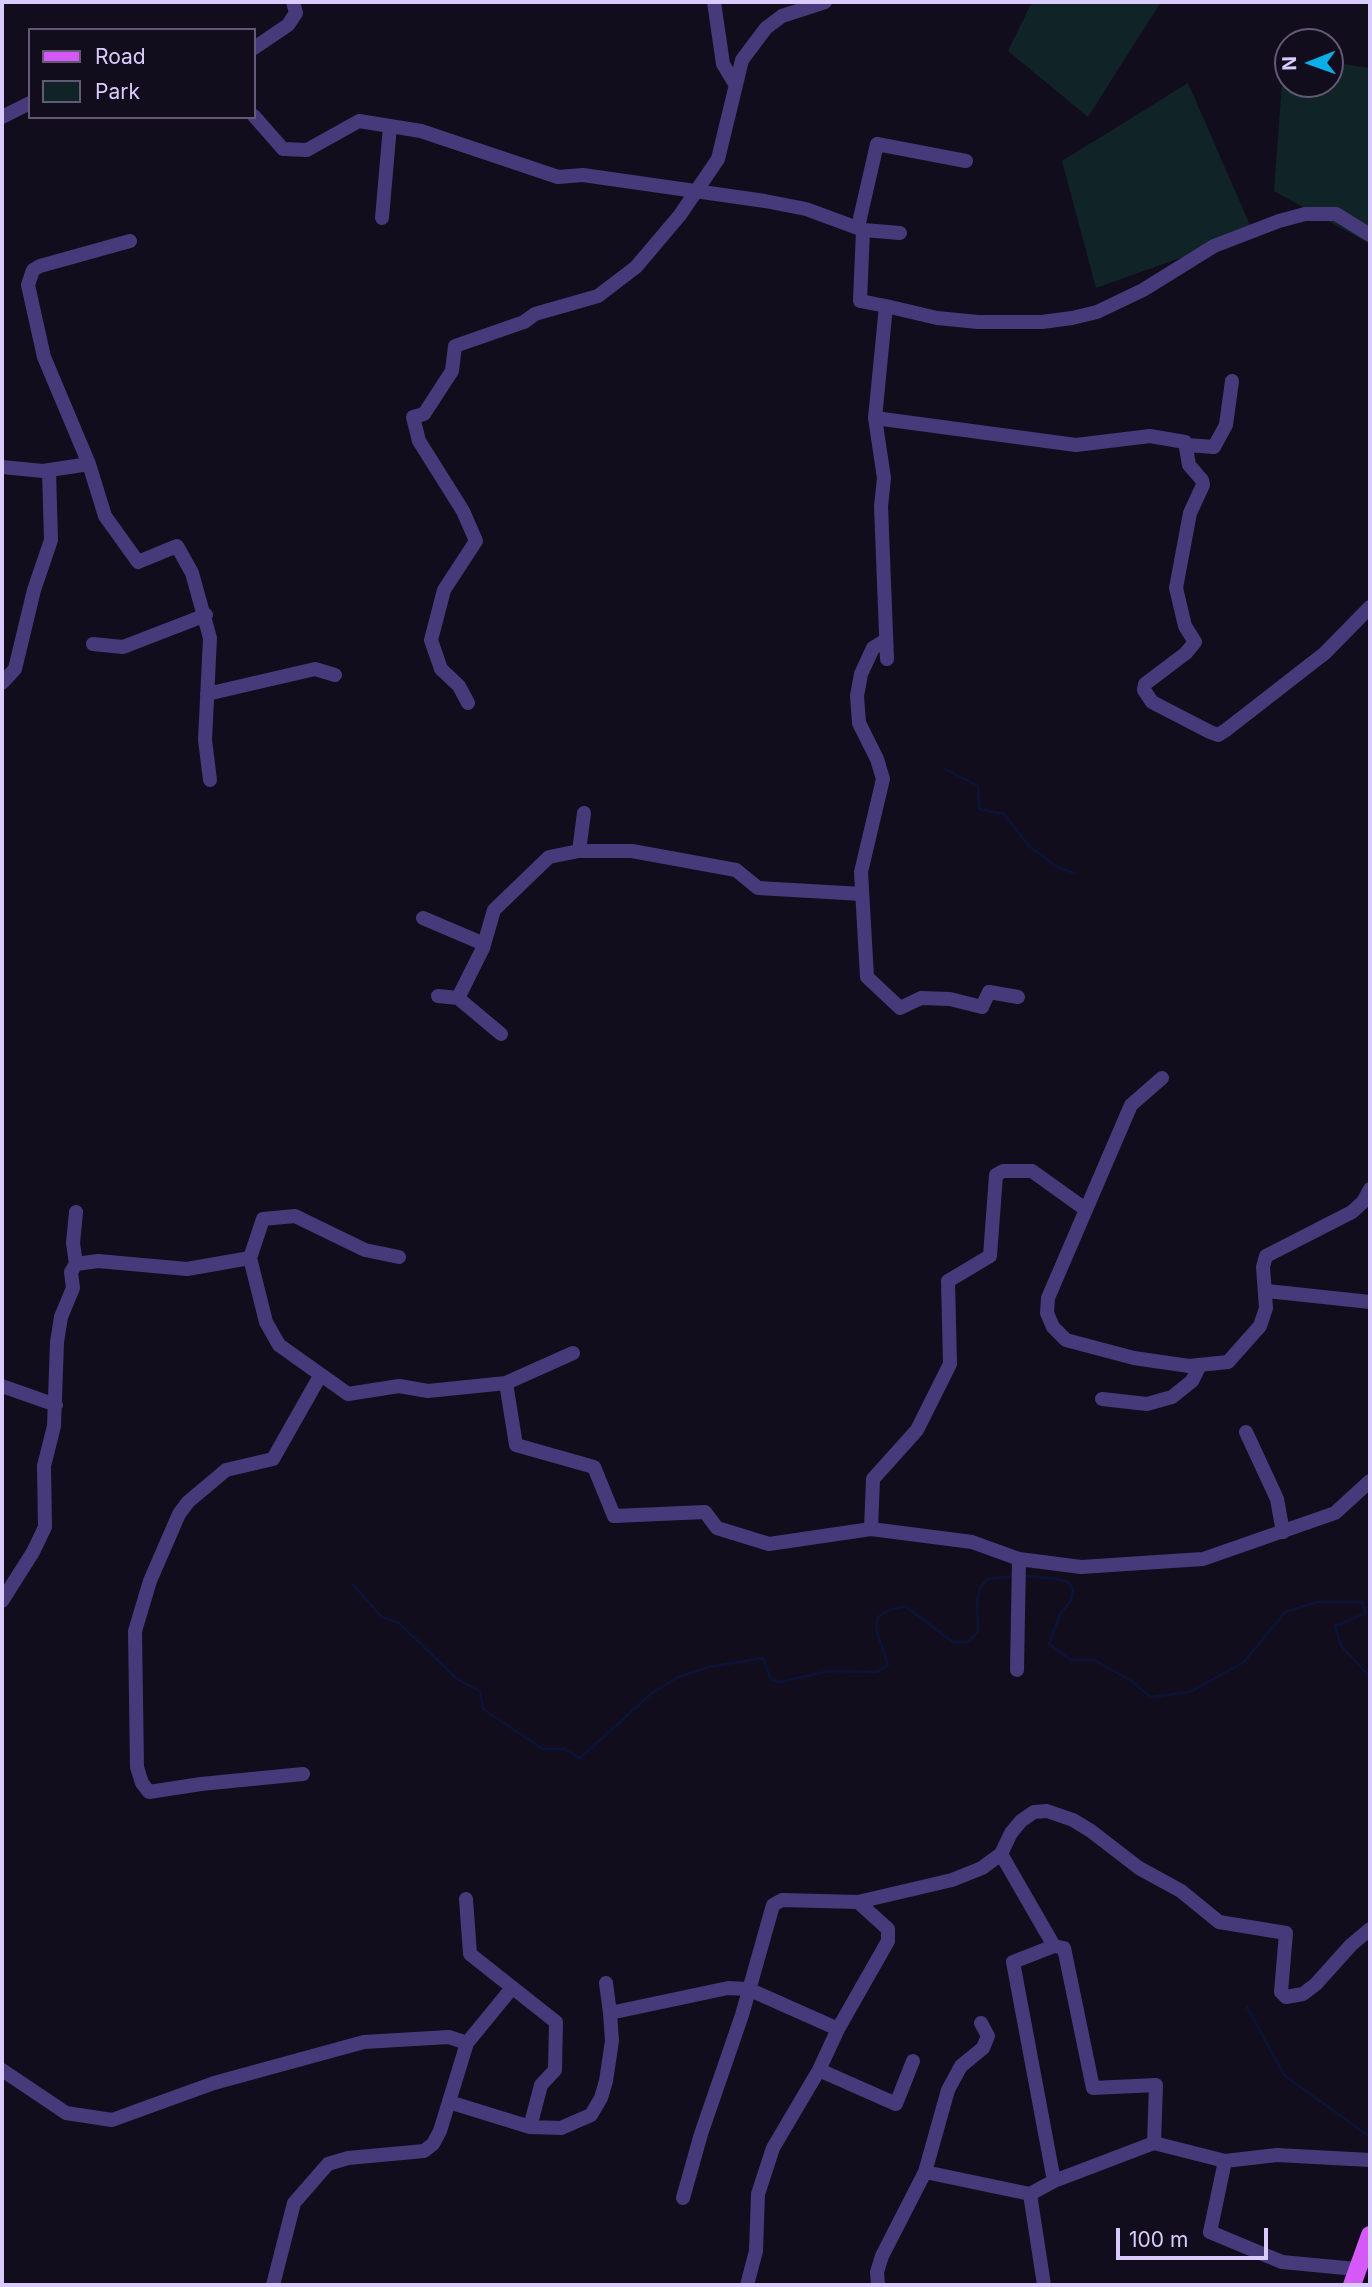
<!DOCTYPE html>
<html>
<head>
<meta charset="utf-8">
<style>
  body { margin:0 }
  #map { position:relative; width:1372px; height:2287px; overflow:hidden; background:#120d1d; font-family:Inter,sans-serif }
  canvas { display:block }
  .frame { position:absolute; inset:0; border:4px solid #d9ccfc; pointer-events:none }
  .legend { position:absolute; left:28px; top:28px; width:228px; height:91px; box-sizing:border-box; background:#120d1d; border:2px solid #625976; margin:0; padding:9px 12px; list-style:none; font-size:21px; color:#d9ccfc }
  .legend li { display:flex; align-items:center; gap:14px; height:35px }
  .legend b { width:35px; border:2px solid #625976 }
  .north { position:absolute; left:1274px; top:28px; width:70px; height:70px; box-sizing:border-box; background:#120d1d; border:2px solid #625976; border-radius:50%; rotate:269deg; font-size:19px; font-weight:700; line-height:28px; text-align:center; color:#d9ccfc }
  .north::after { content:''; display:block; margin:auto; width:24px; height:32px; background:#0caee8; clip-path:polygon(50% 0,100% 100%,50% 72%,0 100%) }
  .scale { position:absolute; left:1116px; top:2228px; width:152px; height:32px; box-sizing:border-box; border:4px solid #d9ccfc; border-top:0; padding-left:9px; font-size:21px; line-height:24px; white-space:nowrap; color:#d9ccfc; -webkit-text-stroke:5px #120d1d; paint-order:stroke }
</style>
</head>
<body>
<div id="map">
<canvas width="1372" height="2287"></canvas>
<div class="frame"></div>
<ul class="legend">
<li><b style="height:9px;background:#d559f6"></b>Road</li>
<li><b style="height:19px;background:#102427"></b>Park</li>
</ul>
<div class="north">N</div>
<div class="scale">100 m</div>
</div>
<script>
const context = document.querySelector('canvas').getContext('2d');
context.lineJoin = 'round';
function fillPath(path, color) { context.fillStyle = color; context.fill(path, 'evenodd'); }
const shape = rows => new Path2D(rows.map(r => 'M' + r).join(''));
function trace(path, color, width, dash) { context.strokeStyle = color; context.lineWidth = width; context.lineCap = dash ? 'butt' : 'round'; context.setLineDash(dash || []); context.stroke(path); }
fillPath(shape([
  [1032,2,1161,2,1088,117,1008,51],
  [1284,56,1288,56,1288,84,1330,84,1330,62,1370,68,1370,244,1274,191],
  [1188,83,1253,232,1096,288,1062,161]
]), '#102427');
trace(shape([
  [945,769,978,786,979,809,1004,814,1029,846,1057,867,1074,873],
  [1025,1576,1057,1579,1068,1582,1073,1589,1071,1601,1060,1614,1049,1644,1071,1660,1094,1660,1130,1680,1151,1697,1190,1692,1244,1662,1285,1612,1317,1602,1362,1602,1366,1613,1335,1626,1341,1646,1370,1677],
  [353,1585,382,1617,399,1623,457,1679,480,1691,483,1709,543,1749,564,1749,580,1758,652,1693,678,1677,709,1667,763,1658,771,1680,780,1682,829,1671,877,1672,888,1665,876,1629,878,1617,889,1610,905,1606,953,1642,968,1642,978,1632,977,1599,981,1586,988,1579,1015,1576],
  [1247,2007,1284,2075,1370,2137]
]), '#0b1438', 2.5);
trace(shape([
  [714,2,723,64,735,84],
  [254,48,288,25,296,13,293,2],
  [254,116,283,149,307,150,359,121,421,131,558,177,583,175,765,201,806,209,863,230],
  [2,117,30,103],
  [382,218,390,126],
  [858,227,877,144,966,161],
  [886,306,937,318,978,322,1042,322,1072,318,1097,312,1143,290,1214,246,1279,221,1305,214,1336,214,1370,235],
  [875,418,1076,445,1150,436,1185,442,1189,465,1202,480,1203,485,1190,513,1176,588,1185,626,1195,642,1186,653,1145,684,1144,690,1152,702,1210,732,1218,735,1226,730,1325,653,1370,607],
  [1187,445,1214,447,1226,425,1232,381],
  [89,464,44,357,28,285,33,270,40,266,130,241],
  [2,467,43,471,89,464,105,516,138,562,177,546,192,573,210,638,205,740,210,780],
  [886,640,873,648,861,674,857,696,859,723,877,759,883,779,861,872,867,977,900,1008,921,998,950,999,982,1007,989,992,1018,997],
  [93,644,123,647,206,615],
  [887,659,881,506,884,478,875,418,886,306,860,301,863,230,900,233],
  [2,683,15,669,34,590,51,540,49,471],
  [207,694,315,669,335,675],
  [468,703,459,686,441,669,431,640,444,590,476,541,463,511,419,441,413,417,424,414,452,371,455,346,524,322,535,314,598,296,636,267,680,215,718,159,742,60,766,28,782,16,825,2],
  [579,851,584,813],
  [423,918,484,944],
  [438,996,458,998,483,948,494,910,549,857,579,851,632,851,736,870,758,888,862,894],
  [458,998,501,1034],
  [1162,1078,1131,1105,1048,1298,1047,1313,1053,1327,1066,1340,1134,1358,1189,1366,1228,1362,1260,1326,1266,1308,1263,1267,1266,1256,1352,1212,1363,1202,1370,1189],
  [250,1258,263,1219,295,1216,365,1250,399,1257],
  [76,1264,73,1243,76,1212],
  [1267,1291,1370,1302],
  [573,1353,506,1383,516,1445,594,1467,614,1516,705,1512,717,1528,769,1544,871,1529,972,1542,1019,1559,1081,1567,1203,1559,1335,1513,1370,1481],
  [2,1386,56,1405],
  [1102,1399,1147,1404,1172,1397,1192,1381,1200,1365],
  [1246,1432,1277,1499,1283,1532],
  [871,1529,873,1479,917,1430,950,1364,948,1281,990,1256,996,1175,1003,1171,1032,1171,1085,1209],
  [2,1601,33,1552,45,1527,44,1466,54,1426,57,1342,61,1317,73,1288,71,1272,76,1264,98,1261,187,1269,250,1258,266,1322,279,1345,348,1394,399,1386,428,1391,506,1383],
  [1017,1670,1019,1559],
  [303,1774,201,1784,149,1792,142,1783,137,1767,135,1631,150,1581,179,1514,188,1502,226,1470,273,1459,320,1376],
  [1001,1854,1054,1946,1064,1948,1093,2088,1156,2085,1154,2143,1225,2161,1277,2155,1370,2160],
  [1054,1946,1013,1962,1054,2181],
  [606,1983,610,2013],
  [981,2023,988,2036,983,2048,961,2066,948,2090,925,2172,1030,2194],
  [838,2029,888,1941,888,1929,858,1902],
  [2,2070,66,2113,112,2120,214,2083,364,2042,449,2037,467,2043,512,1988],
  [819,2070,896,2104,913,2061],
  [449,2102,530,2127,541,2085,555,2070,556,2022,470,1954,466,1899],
  [530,2127,561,2128,591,2115,601,2098,606,2081,612,2041,610,2013,728,1988,748,1989,838,2029,819,2070,773,2148,758,2194,756,2251,747,2285],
  [1225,2161,1210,2232,1282,2262,1356,2269],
  [683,2198,701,2134,742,2015,773,1905,782,1900,858,1902,952,1880,982,1868,1001,1854,1011,1833,1021,1821,1034,1812,1047,1811,1073,1820,1091,1831,1139,1868,1181,1891,1219,1922,1286,1933,1281,1992,1286,1997,1303,1994,1316,1984,1351,1945,1370,1929],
  [273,2285,294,2203,328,2164,348,2158,424,2151,433,2144,440,2131,467,2043],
  [878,2285,877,2272,882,2256,925,2172],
  [1044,2285,1030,2194,1054,2181,1154,2143]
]), '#473a7a', 14);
trace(shape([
  [1352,2285,1370,2235]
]), '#d559f6', 18);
</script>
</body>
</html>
